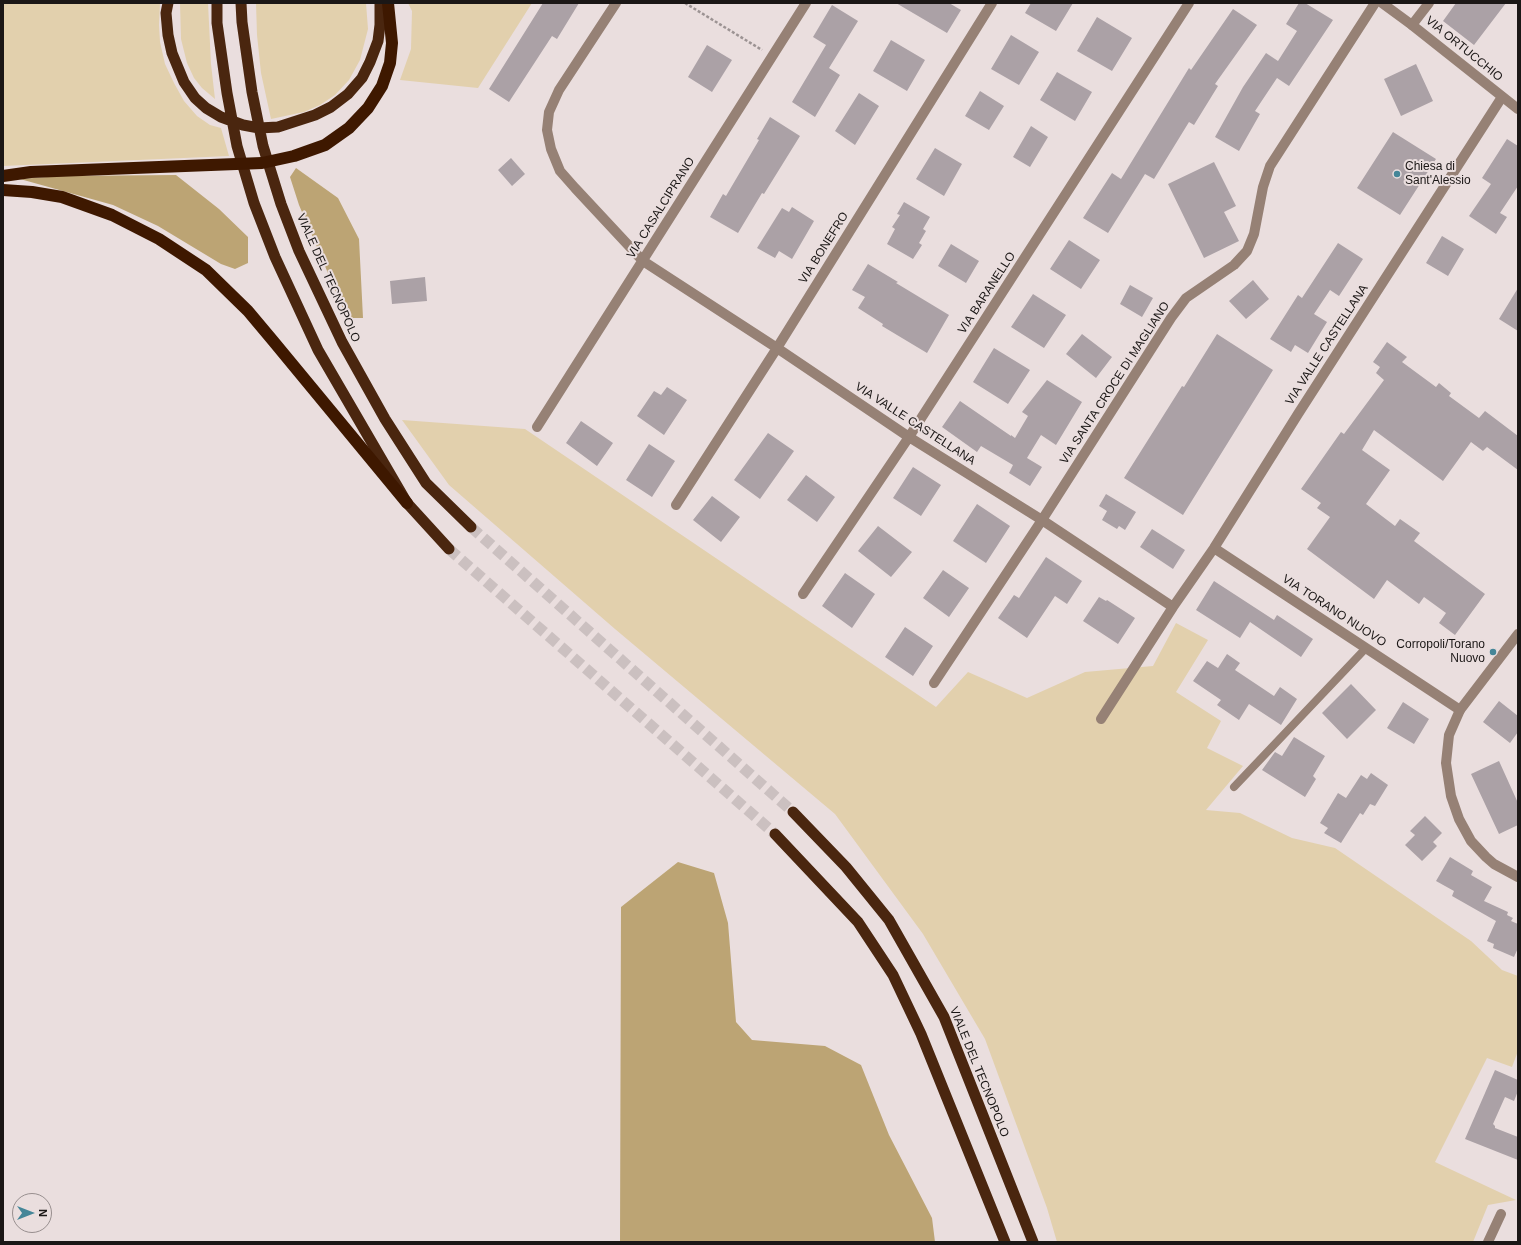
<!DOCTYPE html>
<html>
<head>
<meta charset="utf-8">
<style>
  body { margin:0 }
  #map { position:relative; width:1521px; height:1245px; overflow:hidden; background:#eadede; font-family:Arial,sans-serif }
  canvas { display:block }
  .frame { position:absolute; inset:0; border:4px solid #1b1716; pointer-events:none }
  .north { position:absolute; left:12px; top:1193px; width:40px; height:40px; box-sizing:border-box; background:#eadede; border:1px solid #978e8e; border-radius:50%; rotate:90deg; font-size:11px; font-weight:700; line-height:16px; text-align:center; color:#1b1716 }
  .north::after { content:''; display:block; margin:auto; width:14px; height:18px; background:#458698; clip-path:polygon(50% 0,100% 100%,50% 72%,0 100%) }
</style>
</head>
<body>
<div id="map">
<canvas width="1521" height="1245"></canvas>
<div class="frame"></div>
<div class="north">N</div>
</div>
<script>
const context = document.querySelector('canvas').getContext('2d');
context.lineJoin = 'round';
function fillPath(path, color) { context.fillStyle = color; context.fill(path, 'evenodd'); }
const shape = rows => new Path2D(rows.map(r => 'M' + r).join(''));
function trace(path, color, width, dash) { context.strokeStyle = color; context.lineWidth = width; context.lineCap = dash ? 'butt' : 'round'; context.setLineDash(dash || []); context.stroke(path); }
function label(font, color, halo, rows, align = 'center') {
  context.font = font + ' Arial,sans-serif'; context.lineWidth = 4; context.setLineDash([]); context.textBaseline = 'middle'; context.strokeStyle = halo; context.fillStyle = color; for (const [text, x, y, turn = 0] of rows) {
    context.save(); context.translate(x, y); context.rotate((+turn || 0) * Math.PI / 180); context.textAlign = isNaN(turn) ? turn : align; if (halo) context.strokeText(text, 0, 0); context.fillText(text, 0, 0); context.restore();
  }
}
fillPath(shape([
  [3,3,160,3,159,25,160,42,165,64,174,83,184,101,197,116,210,125,221,128,229,156,3,166],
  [180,3,208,3,211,64,215,99,202,88,194,78,187,63,181,39],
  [256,3,366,3,368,29,360,60,349,80,335,95,320,105,304,112,271,119,261,73,257,35],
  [408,3,532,3,478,88,400,80,411,49,412,11],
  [402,420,525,429,936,707,968,672,1027,698,1085,672,1153,666,1176,623,1208,640,1176,692,1221,721,1207,748,1243,766,1206,810,1240,813,1292,838,1335,848,1471,941,1502,970,1518,976,1518,1051,1512,1067,1487,1058,1435,1162,1516,1200,1488,1205,1473,1242,1057,1242,1047,1208,985,1039,923,934,835,814,615,629,449,485]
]), '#e2d0ad');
fillPath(shape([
  [296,168,338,198,359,239,363,318,347,318,299,205,290,177],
  [176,175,219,209,248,237,248,263,235,269,221,264,158,226,113,205,20,179,61,176],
  [678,862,714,873,728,923,736,1022,752,1040,825,1046,861,1065,889,1135,932,1218,935,1242,620,1242,621,907]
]), '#bca474');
fillPath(shape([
  [543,3,579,3,557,39,552,36,509,102,489,89],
  [896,3,949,3,961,10,947,33],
  [1031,3,1073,3,1056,31,1025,13],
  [1299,3,1305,3,1333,20,1289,86,1277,78,1255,111,1260,114,1239,151,1215,137,1243,87,1266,53,1278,61,1297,31,1286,24],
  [1456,3,1506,3,1474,45,1443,21],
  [832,5,858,21,829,68,840,75,815,117,792,102,826,45,813,37],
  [1233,9,1257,25,1215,84,1218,86,1194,125,1189,122,1154,179,1145,174,1108,233,1083,218,1112,173,1121,179,1189,68,1191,70],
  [1097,17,1132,38,1112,71,1077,51],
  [1011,35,1039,52,1019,85,991,69],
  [891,40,925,60,907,91,873,71],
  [707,45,732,60,712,92,688,77],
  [1416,64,1433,101,1401,116,1384,79],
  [1057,72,1092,92,1075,121,1040,100],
  [980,91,1004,106,989,130,965,116],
  [859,93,879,106,855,145,835,131],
  [770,117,800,136,764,194,762,193,738,233,710,217,723,194,726,196,759,140,757,139],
  [1031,126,1048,137,1030,167,1013,157],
  [1393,132,1436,159,1400,215,1357,188],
  [1507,139,1518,146,1518,186,1500,213,1507,217,1496,234,1469,216,1491,184,1482,178],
  [935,148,962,164,944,196,916,179],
  [511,158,525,174,512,186,498,170],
  [1214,162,1236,206,1224,212,1239,241,1204,258,1168,184],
  [904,202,930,217,923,229,926,231,919,243,922,245,913,259,887,244,895,229,892,227,900,215,897,214],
  [792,207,814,221,792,259,779,251,775,258,757,248,782,208,789,212],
  [1442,236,1464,249,1448,276,1426,263],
  [1069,240,1100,260,1081,289,1050,269],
  [1338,243,1363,259,1339,296,1330,290,1314,314,1327,322,1308,353,1295,345,1291,352,1270,339,1298,295,1302,298],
  [951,244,979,261,966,283,938,266],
  [868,264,898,282,896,283,949,315,927,353,882,326,883,324,858,308,865,297,852,290],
  [425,277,427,301,392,304,390,281],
  [1253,280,1269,299,1246,319,1229,301],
  [1130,285,1153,298,1142,317,1120,304],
  [1518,288,1518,331,1499,319],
  [1033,294,1066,315,1044,348,1011,327],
  [1082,334,1112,357,1096,378,1066,354],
  [1217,334,1273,370,1183,515,1124,478,1182,386,1184,387],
  [1387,342,1407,357,1402,362,1436,387,1439,383,1451,393,1449,396,1479,418,1485,411,1518,436,1518,470,1487,447,1483,451,1471,442,1443,481,1374,430,1362,450,1390,470,1366,504,1395,526,1400,519,1420,533,1414,541,1485,594,1455,635,1439,623,1446,613,1424,597,1419,604,1387,580,1374,599,1307,549,1330,517,1317,508,1321,503,1301,489,1341,432,1344,434,1384,380,1376,373,1380,367,1373,362],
  [994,348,1030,370,1008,404,973,382],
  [1047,380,1082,402,1056,445,1041,435,1027,458,1042,467,1030,486,1009,473,1013,465,981,446,977,452,942,427,960,401,1011,436,1011,435,1015,438,1028,416,1022,412],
  [667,387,687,400,664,435,637,416,654,391,661,395],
  [581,421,613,443,597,466,566,443],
  [768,433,794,451,760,499,734,480],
  [649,444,675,461,652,497,626,480],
  [913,467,941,485,921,516,893,498],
  [806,475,835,497,817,522,787,500],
  [1106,494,1136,512,1125,530,1119,526,1117,529,1102,520,1107,511,1099,506],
  [712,496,740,517,721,542,693,520],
  [977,504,1010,526,986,563,953,541],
  [878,526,912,552,891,577,858,551],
  [1152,529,1185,550,1173,569,1140,547],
  [1046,557,1082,581,1067,604,1055,596,1027,638,998,618,1014,595,1019,598],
  [943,570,969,588,949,617,923,598],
  [845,573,875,594,852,628,822,606],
  [1214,581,1274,620,1277,615,1313,639,1301,657,1250,622,1240,638,1196,610],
  [1099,597,1106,601,1107,600,1135,618,1118,644,1083,621],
  [905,627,933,646,913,676,885,657],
  [1227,654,1240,663,1235,670,1274,696,1280,687,1297,699,1281,725,1249,704,1239,720,1217,705,1221,700,1193,681,1207,661,1218,668],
  [1351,684,1376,710,1347,739,1322,713],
  [1499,701,1518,716,1518,732,1510,743,1483,722],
  [1403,702,1429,719,1414,744,1387,728],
  [1294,737,1325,756,1313,776,1316,779,1305,797,1262,770,1275,752,1282,756],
  [1499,761,1518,803,1518,825,1499,834,1471,774],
  [1371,773,1388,785,1375,806,1370,804,1363,815,1360,813,1341,843,1324,833,1328,828,1320,823,1338,793,1346,798,1361,775,1367,779],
  [1425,816,1442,833,1433,842,1437,846,1422,861,1405,845,1415,835,1410,831],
  [1450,857,1473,871,1471,875,1492,887,1484,901,1508,912,1507,915,1513,918,1511,921,1518,924,1518,948,1514,957,1493,948,1494,944,1487,941,1496,921,1452,896,1454,891,1436,881],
  [1495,1070,1518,1080,1518,1091,1514,1101,1505,1097,1493,1124,1495,1126,1495,1128,1518,1137,1518,1160,1465,1139]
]), '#aba1a6');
trace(shape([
  [471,527,793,812],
  [449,549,775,834]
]), '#cbc0c0', 11, [11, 5.5]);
trace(shape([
  [685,3,762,50]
]), '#9c9393', 2.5, [3, 2]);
trace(shape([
  [1234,787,1366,648]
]), '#968175', 8);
trace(shape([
  [616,3,559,90,549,112,547,130,551,149,560,171,575,188,643,261,777,348,909,437,1042,520,1173,607],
  [1382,3,1412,25],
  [537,427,806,3],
  [676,505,777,348,992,3],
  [1214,548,1460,710],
  [803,594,909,437,1189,3],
  [934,683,1042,520,1171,318,1186,298,1234,265,1247,251,1254,234,1263,187,1270,166,1375,3],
  [1101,719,1173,607,1214,548,1298,414,1502,97],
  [1488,1242,1501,1214]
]), '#968175', 10);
trace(shape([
  [1429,3,1412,25,1518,109],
  [1518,634,1460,710,1449,735,1446,763,1451,796,1459,819,1471,841,1486,857,1494,864,1518,877]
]), '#968175', 10);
trace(shape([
  [168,3,166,13,168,35,172,53,184,82,195,98,206,108,221,117,243,125,259,128,278,127,315,115,331,107,348,94,362,78,370,62,378,41,380,25,380,3],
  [217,3,217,23,227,93,237,146,254,203,275,257,318,350,407,503,449,549],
  [241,3,242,22,252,92,263,146,281,204,299,251,342,342,385,419,426,483,471,527],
  [793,812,846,867,889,920,944,1017,1033,1242],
  [775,834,858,922,893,975,921,1034,1005,1242]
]), '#4a260f', 11);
trace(shape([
  [3,176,31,172,262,163,294,156,325,145,349,128,368,108,382,86,390,63,392,43,388,3],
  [3,190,32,192,62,197,112,215,159,239,206,270,248,311,274,342,407,503]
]), '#3e1800', 12);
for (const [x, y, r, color] of [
  [1397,174,4,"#458698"],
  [1493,652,4,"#458698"]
]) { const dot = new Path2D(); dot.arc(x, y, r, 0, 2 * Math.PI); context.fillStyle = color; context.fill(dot); trace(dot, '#eadede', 1.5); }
label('12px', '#1b1716', '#eadede', [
  ["VIA ORTUCCHIO",1464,49,39],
  ["VIA CASALCIPRANO",661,208,-58],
  ["VIA BONEFRO",824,248,-58],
  ["VIALE DEL TECNOPOLO",328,278,66],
  ["VIA BARANELLO",987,293,-57],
  ["VIA VALLE CASTELLANA",1327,345,-57],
  ["VIA SANTA CROCE DI MAGLIANO",1115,383,-57],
  ["VIA VALLE CASTELLANA",915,424,33],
  ["VIA TORANO NUOVO",1334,611,33],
  ["VIALE DEL TECNOPOLO",979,1072,68]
]);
label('12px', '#1b1716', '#eadede', [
  ["Chiesa di",1405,167],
  ["Sant'Alessio",1405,181],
  ["Corropoli/Torano",1485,645,"right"],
  ["Nuovo",1485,659,"right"]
], 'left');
</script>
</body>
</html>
